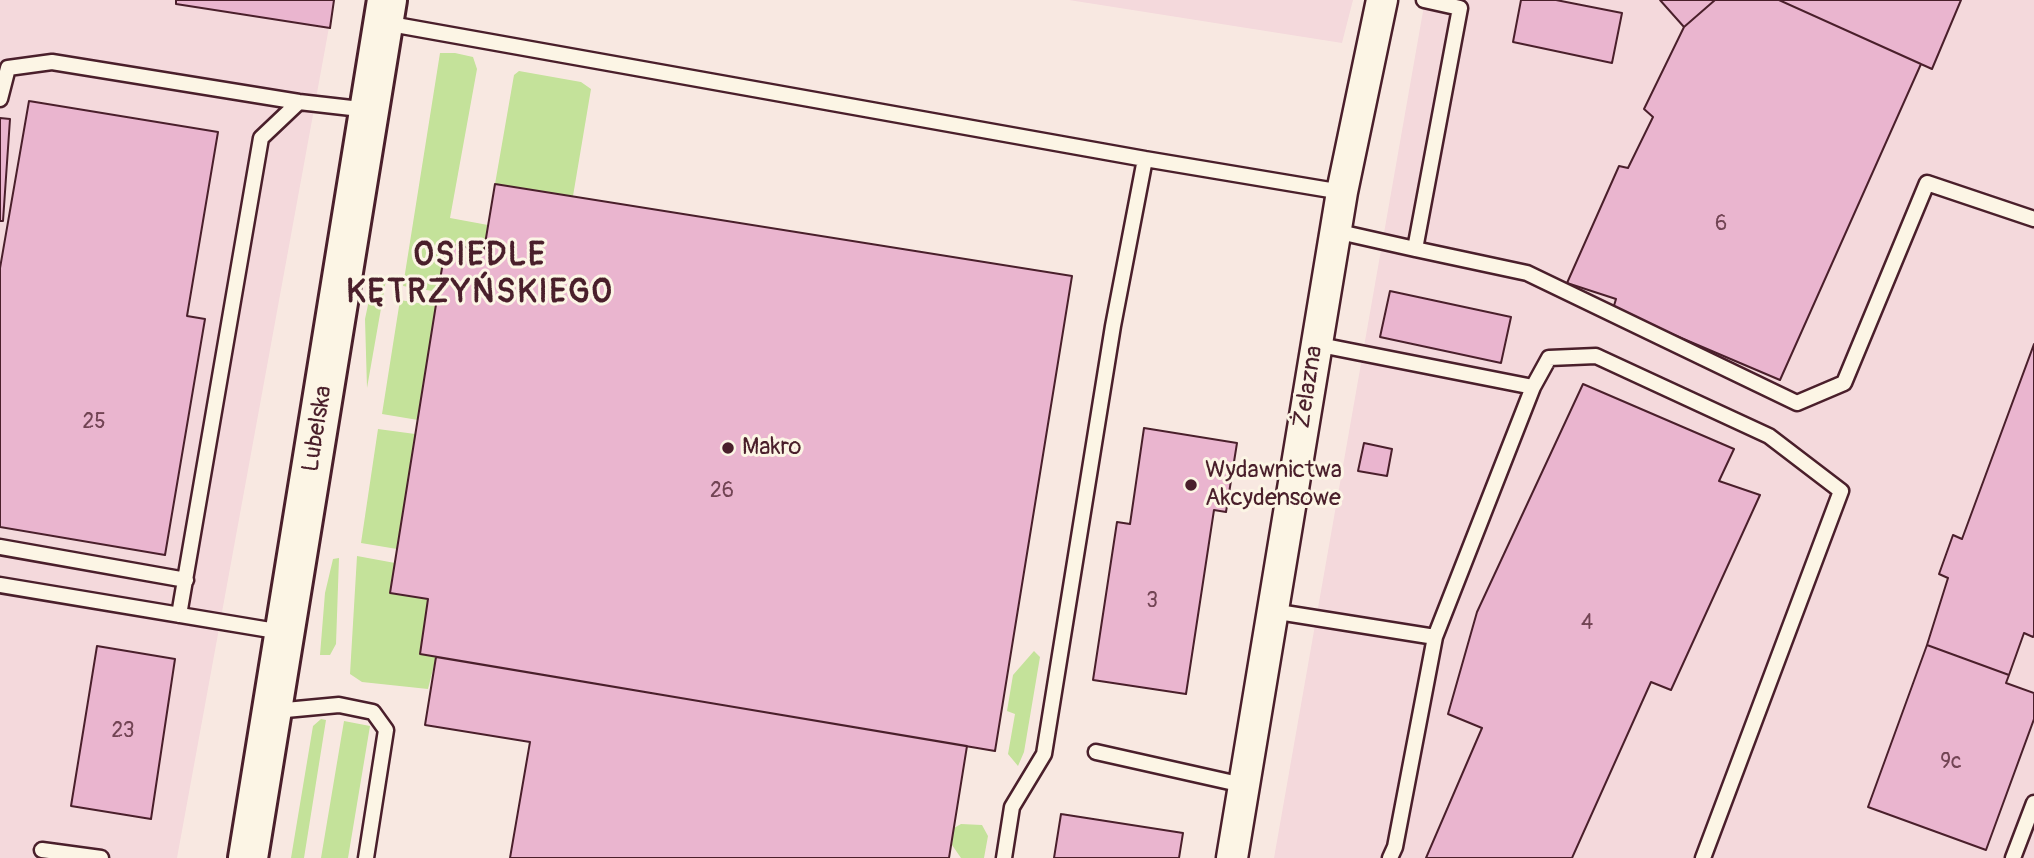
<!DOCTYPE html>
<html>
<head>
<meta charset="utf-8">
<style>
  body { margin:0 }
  canvas { display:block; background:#f8e8e1 }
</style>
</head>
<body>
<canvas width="2034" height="858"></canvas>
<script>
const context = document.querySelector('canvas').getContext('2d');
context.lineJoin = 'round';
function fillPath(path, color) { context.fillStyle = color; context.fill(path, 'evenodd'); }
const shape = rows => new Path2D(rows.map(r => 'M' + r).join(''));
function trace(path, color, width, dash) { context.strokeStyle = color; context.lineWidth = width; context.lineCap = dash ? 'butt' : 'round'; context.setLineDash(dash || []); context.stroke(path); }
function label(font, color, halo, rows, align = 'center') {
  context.font = font + ' Pangolin,sans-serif'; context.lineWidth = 6; context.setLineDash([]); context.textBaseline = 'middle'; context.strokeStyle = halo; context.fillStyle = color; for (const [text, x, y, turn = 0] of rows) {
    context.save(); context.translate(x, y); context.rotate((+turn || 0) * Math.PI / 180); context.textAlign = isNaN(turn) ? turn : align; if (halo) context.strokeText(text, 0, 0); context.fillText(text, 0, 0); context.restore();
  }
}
fillPath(shape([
  [0,0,334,0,177,858,0,858],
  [1069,0,1353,0,1342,43],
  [1425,0,2034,0,2034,858,1274,858]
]), '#f4d9dc');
fillPath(shape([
  [440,53,455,53,473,57,477,69,450,218,488,225,484,250,446,244,438,292,403,286],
  [519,71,581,82,591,89,573,196,495,184,514,75],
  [386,280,367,388,365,319,369,300],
  [400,300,436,306,418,420,382,414],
  [378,429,415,434,397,549,361,543],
  [357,556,395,563,390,593,428,599,420,654,436,657,428,689,362,682,350,674],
  [339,558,336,644,330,655,320,655,325,593,333,559],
  [1034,651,1040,657,1024,752,1018,766,1008,754,1015,714,1007,711,1013,675],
  [321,719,326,720,304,858,291,858,313,726],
  [344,721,370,726,348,858,321,858],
  [961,824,982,825,988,836,984,858,961,858,952,845,954,828]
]), '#c4e29a');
const building = shape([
  [176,0,334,0,330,28,176,4,176,0],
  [1521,0,1556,0,1622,13,1612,63,1513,42,1521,0],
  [1660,0,1715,0,1684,27,1660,0],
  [1715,0,1779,0,1921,64,1780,380,1613,309,1616,299,1567,283,1619,166,1628,168,1653,117,1644,109,1684,27,1715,0],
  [1779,0,1961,0,1932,69,1779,0],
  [29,101,218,132,187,316,205,319,165,555,0,527,0,268,29,101],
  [0,118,10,119,3,221,0,221,0,118],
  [495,184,1072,276,995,751,420,654,428,599,390,593,438,292,446,244,484,250,495,184],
  [1390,291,1511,317,1501,363,1380,337,1390,291],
  [2034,344,2034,635,2033,637,2024,633,2009,675,1927,645,1948,578,1939,574,1953,535,1962,539,2034,344],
  [1583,384,1734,449,1719,481,1760,495,1671,690,1651,682,1572,858,1426,858,1482,728,1448,714,1477,612,1583,384],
  [1144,428,1237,443,1226,512,1214,510,1186,694,1093,680,1117,522,1130,524,1144,428],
  [1364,443,1392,449,1387,476,1358,471,1364,443],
  [1927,645,2009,675,2006,683,2034,693,2034,719,1986,850,1868,807,1927,645],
  [97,646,175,659,151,819,71,806,97,646],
  [436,657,967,746,949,858,510,858,530,742,425,725,436,657],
  [1061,814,1183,833,1179,858,1054,858,1061,814]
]);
fillPath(building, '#eab5cf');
trace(building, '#4a1f2b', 2);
const lane = shape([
  [385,23,1145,159],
  [0,99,8,68,52,62,299,102,369,110],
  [1335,231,1415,249,1460,8,1424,0],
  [1415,249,1527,273,1797,403,1844,383,1927,183,2034,219],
  [1315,344,1533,387,1549,358,1596,356,1769,436,1841,491,1703,858],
  [0,547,186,580],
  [0,585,282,632],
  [1272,611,1435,637],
  [179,615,261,138,299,102],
  [275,711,339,705,373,712,386,730,366,858],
  [1096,752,1243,785],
  [42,850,101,858],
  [1004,858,1012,807,1044,754,1113,326,1145,159,1342,192],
  [1390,858,1395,847,1435,637,1533,387],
  [2013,858,2034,803]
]);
const street = shape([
  [1232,858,1342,192,1382,0]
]);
const secondary = shape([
  [248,858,387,0]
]);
trace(lane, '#4a1f2b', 19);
trace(street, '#4a1f2b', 35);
trace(secondary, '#4a1f2b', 44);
trace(lane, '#fcf5e5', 14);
trace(street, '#fcf5e5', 30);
trace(secondary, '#fcf5e5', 38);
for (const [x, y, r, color] of [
  [728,448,7,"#4a1f2b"],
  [1191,485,7,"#4a1f2b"]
]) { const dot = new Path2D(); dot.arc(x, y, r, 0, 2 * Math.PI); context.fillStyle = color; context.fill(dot); trace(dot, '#fcf5e5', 2.5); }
label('21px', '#724454', null, [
  ["6",1721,225],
  ["25",94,423],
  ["26",722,492],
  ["3",1152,602],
  ["4",1587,624],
  ["23",123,732],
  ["9c",1951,763]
]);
label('24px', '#4a1f2b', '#fcf5e5', [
  ["Żelazna",1309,387,-81],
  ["Lubelska",318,429,-81]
]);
label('24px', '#4a1f2b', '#fcf5e5', [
  ["Makro",742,448],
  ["Wydawnictwa",1205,471],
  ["Akcydensowe",1205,499]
], 'left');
context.letterSpacing = '2px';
label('bold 32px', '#4a1f2b', '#fcf5e5', [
  ["OSIEDLE",480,257],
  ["KĘTRZYŃSKIEGO",480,294]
]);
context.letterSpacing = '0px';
</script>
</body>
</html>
